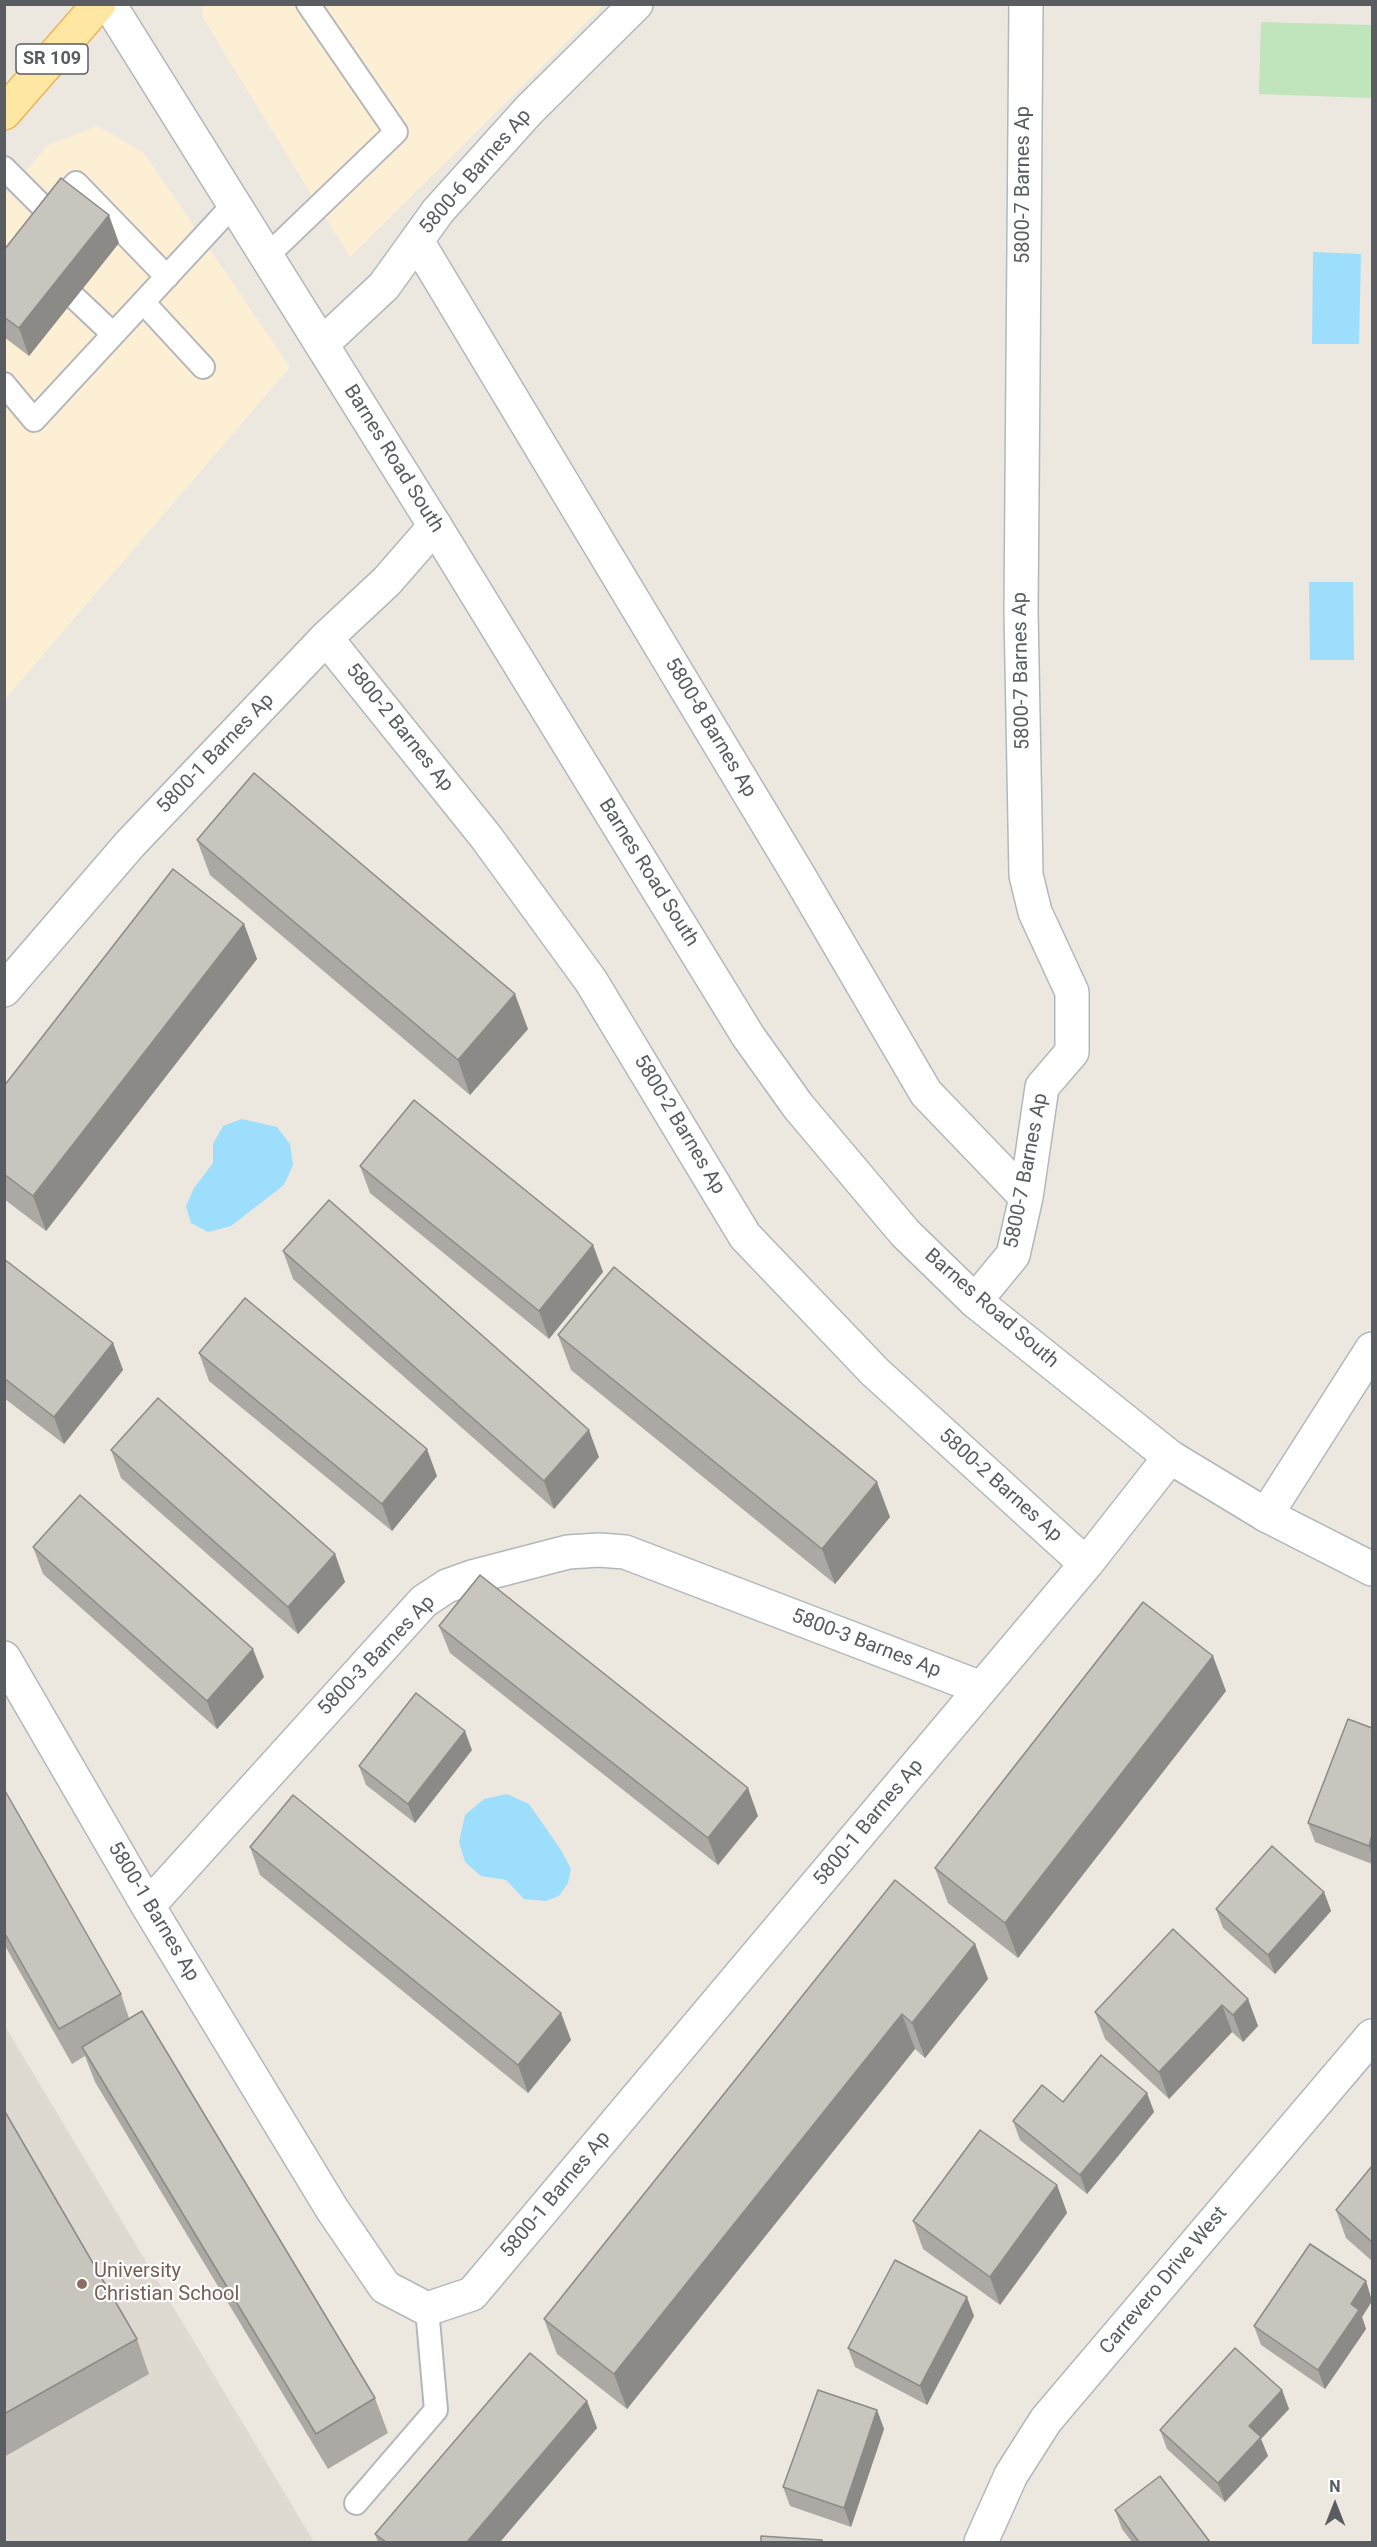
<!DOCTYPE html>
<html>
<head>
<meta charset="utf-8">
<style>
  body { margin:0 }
  #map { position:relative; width:1377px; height:2547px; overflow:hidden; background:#ece8e0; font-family:Roboto,sans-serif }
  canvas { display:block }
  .frame { position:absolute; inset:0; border:6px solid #595d61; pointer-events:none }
  .north { position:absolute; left:1305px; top:2475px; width:60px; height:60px; -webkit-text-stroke:4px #fff; paint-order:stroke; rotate:0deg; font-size:16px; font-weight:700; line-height:24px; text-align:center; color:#595d61 }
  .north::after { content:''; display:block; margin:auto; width:21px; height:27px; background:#595d61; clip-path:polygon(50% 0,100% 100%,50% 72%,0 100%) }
</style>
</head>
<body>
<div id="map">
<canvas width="1377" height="2547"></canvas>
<div class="frame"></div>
<div class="north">N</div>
</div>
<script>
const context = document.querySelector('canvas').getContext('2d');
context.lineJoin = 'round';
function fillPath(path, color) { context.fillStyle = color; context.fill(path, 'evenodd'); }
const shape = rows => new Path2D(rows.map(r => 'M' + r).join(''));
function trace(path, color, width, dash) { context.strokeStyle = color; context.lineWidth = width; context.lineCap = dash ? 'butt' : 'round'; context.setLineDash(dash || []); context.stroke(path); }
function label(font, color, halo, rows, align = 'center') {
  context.font = font + ' Roboto,sans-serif'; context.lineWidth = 4.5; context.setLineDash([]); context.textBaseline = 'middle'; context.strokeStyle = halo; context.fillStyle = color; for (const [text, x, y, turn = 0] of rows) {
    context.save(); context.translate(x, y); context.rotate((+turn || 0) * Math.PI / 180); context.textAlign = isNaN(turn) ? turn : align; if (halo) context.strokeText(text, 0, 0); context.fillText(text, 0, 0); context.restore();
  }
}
fillPath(shape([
  [202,5,604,5,350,257,203,18],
  [98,126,144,153,290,367,5,699,5,196,48,145]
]), '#fdefd4');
fillPath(shape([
  [5,2026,314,2542,5,2542]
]), '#ded9d1');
fillPath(shape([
  [1261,22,1372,25,1372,98,1259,94]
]), '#c0e4bc');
fillPath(shape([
  [1313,252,1361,254,1359,344,1312,344],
  [1309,582,1353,582,1354,660,1310,660],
  [242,1119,277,1127,290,1144,293,1165,284,1185,231,1226,208,1232,191,1223,186,1206,194,1188,213,1163,213,1144,223,1126],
  [507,1794,529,1804,561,1850,571,1869,568,1883,559,1896,546,1901,524,1899,506,1880,481,1876,465,1862,459,1842,465,1815,484,1799]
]), '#9edefd');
const lane = shape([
  [4,168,49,213],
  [51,210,76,183,167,277],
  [267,256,396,132,308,4],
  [75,298,113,334],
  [143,302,203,367],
  [4,384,34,420,234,204],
  [356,2503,436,2410,427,2309]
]);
const street = shape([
  [417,241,799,876,926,1093,1026,1197],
  [322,344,384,286,438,211,529,110,636,4],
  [326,638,486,837,591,981,745,1236,875,1372,1086,1564],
  [4,990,130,844,326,638,387,581,435,526],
  [975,1301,1013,1255,1026,1197,1042,1087,1072,1052,1072,992,1035,912,1026,875,1021,611,1026,4],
  [1266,1515,1372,1349],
  [4,1658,148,1906,332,2209,385,2287,427,2309,472,2294,1086,1564,1170,1457],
  [148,1906,424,1601,447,1586,472,1577,568,1552,599,1550,625,1552,981,1688],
  [981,2542,1011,2475,1046,2420,1372,2036]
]);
const secondary = shape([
  [109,4,435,526,748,1036,798,1106,905,1233,975,1301,1170,1457,1266,1515,1372,1569]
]);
const primary = shape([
  [4,113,99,4]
]);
trace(lane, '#b3b7bb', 26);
trace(street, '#b3b7bb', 36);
trace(secondary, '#b2b6bb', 36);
trace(primary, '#efb456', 36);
trace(lane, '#fff', 22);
trace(street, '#fff', 33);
trace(secondary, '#fff', 33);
trace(primary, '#fee6a3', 33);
fillPath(shape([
  [119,243,29,356,4,337,4,250],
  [197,840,528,1029,470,1095,210,875],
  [244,924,257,959,46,1231,4,1199,4,1086],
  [360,1166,593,1245,603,1272,549,1339,370,1193],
  [283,1251,599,1457,554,1509,293,1279],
  [4,1259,113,1343,123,1370,64,1444,4,1398],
  [558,1335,890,1517,835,1584,571,1370],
  [199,1353,437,1476,392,1531,209,1381],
  [111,1450,335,1554,345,1582,298,1634,121,1478],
  [33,1547,264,1677,217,1729,43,1574],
  [439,1626,758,1816,718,1865,450,1653],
  [1226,1691,1018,1958,948,1903,935,1868],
  [1372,1728,1372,1864,1315,1842,1308,1823],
  [472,1750,415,1823,366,1785,359,1766],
  [4,1789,121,1994,129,2018,375,2398,388,2433,328,2469,95,2082,85,2056,72,2064,4,1944],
  [250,1847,561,2013,571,2040,528,2093,260,1875],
  [1324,1892,1331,1911,1275,1974,1223,1928,1216,1909],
  [975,1944,988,1979,925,2058,915,2049,627,2409,557,2354,544,2319],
  [1248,1999,1258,2026,1243,2042,1232,2032,1169,2099,1105,2039,1095,2012],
  [1147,2093,1154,2112,1087,2194,1020,2140,1013,2121,1063,2102],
  [4,2110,137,2339,149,2374,4,2457],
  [1372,2166,1372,2261,1346,2238,1336,2210],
  [1057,2185,1067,2213,1000,2305,923,2249,913,2221],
  [1366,2281,1372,2301,1362,2317,1366,2329,1325,2389,1261,2345,1254,2326],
  [974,2316,927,2405,855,2367,848,2348],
  [1282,2390,1289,2409,1261,2439,1268,2456,1225,2502,1167,2449,1160,2430],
  [587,2401,597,2428,500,2542,378,2542,375,2534],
  [877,2410,884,2429,851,2527,790,2506,783,2487],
  [1115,2510,1210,2542,1132,2542,1122,2529]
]), '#aca9a4');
fillPath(shape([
  [109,215,119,243,29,356,19,328],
  [244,924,257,959,46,1231,33,1196],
  [515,994,528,1029,470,1095,458,1060],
  [593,1245,603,1272,549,1339,539,1311],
  [113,1343,123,1370,64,1444,54,1417],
  [589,1430,599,1457,554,1509,544,1481],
  [427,1449,437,1476,392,1531,382,1504],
  [877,1482,890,1517,835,1584,822,1549],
  [335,1554,345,1582,298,1634,288,1607],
  [253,1649,264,1677,217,1729,207,1701],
  [1213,1656,1226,1691,1018,1958,1005,1923],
  [465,1731,472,1750,415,1823,408,1804],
  [748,1788,758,1816,718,1865,708,1838],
  [1372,1835,1372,1856,1369,1846],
  [1324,1892,1331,1911,1275,1974,1268,1955],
  [975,1944,988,1979,925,2058,912,2023],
  [1248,1999,1258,2026,1243,2042,1233,2015],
  [1222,2005,1232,2032,1169,2099,1159,2072],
  [561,2013,571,2040,528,2093,518,2065],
  [902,2014,915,2049,627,2409,614,2374],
  [1147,2093,1154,2112,1087,2194,1080,2175],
  [1057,2185,1067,2213,1000,2305,990,2277],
  [1366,2281,1372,2301,1362,2317,1366,2329,1325,2389,1318,2370,1351,2304],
  [967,2297,974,2316,927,2405,920,2386],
  [1282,2390,1289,2409,1261,2439,1268,2456,1225,2502,1218,2483,1249,2426],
  [587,2401,597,2428,500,2542,467,2542],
  [877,2410,884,2429,851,2527,844,2508]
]), '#8c8a86');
const building = shape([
  [61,178,109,215,19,328,4,317,4,250,61,178],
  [254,773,515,994,458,1060,197,840,254,773],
  [173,869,244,924,33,1196,4,1174,4,1086,173,869],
  [414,1100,593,1245,539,1311,360,1166,414,1100],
  [329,1200,589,1430,544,1481,283,1251,329,1200],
  [4,1259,113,1343,54,1417,4,1378,4,1259],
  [614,1267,877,1482,822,1549,558,1335,614,1267],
  [245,1298,427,1449,382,1504,199,1353,245,1298],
  [158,1398,335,1554,288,1607,111,1450,158,1398],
  [80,1495,253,1649,207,1701,33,1547,80,1495],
  [480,1575,748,1788,708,1838,439,1626,480,1575],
  [1143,1602,1213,1656,1005,1923,935,1868,1143,1602],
  [416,1693,465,1731,408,1804,359,1766,416,1693],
  [1348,1719,1372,1728,1372,1835,1369,1846,1308,1823,1348,1719],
  [4,1789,121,1994,59,2029,4,1932,4,1789],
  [293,1795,561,2013,518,2065,250,1847,293,1795],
  [1272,1846,1324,1892,1268,1955,1216,1909,1272,1846],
  [895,1880,975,1944,912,2023,902,2014,614,2374,544,2319,895,1880],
  [1173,1929,1248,1999,1233,2015,1222,2005,1159,2072,1095,2012,1173,1929],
  [142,2011,375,2398,316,2434,82,2047,142,2011],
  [1101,2055,1147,2093,1080,2175,1013,2121,1042,2085,1063,2102,1101,2055],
  [4,2110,137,2339,4,2414,4,2110],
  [980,2130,1057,2185,990,2277,913,2221,980,2130],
  [1372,2166,1372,2242,1336,2210,1372,2166],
  [1310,2244,1366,2281,1351,2304,1359,2310,1318,2370,1254,2326,1310,2244],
  [895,2260,967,2297,920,2386,848,2348,895,2260],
  [1235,2348,1282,2390,1249,2426,1261,2437,1218,2483,1160,2430,1235,2348],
  [530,2353,587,2401,467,2542,386,2542,375,2534,530,2353],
  [818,2390,877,2410,844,2508,783,2487,818,2390],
  [1160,2476,1210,2542,1139,2542,1115,2510,1160,2476],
  [761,2536,822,2540,822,2542,761,2542,761,2536]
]);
fillPath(building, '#c8c5bf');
trace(building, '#8c8a86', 1.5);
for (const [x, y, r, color] of [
  [82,2284,6,"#8d6e63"]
]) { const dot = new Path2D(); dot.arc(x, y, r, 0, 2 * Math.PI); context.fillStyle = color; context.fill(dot); trace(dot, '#fff', 2); }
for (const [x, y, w] of [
  [52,59,72]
]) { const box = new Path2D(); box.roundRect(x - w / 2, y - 15, w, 30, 4.5); context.fillStyle = '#fff'; context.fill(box); trace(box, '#595d61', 1.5); }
label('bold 18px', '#595d61', null, [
  ["SR 109",52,59]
]);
label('20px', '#595d61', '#fff', [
  ["5800-6 Barnes Ap",476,172,-49],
  ["5800-7 Barnes Ap",1024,185,-90],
  ["Barnes Road South",393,459,58],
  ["5800-7 Barnes Ap",1022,671,-91],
  ["5800-2 Barnes Ap",399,728,51],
  ["5800-8 Barnes Ap",710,728,59],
  ["5800-1 Barnes Ap",216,754,-46],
  ["Barnes Road South",648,873,58],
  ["5800-2 Barnes Ap",679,1125,59],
  ["5800-7 Barnes Ap",1027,1171,-79],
  ["Barnes Road South",991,1309,41],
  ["5800-2 Barnes Ap",1000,1486,42],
  ["5800-3 Barnes Ap",866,1644,21],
  ["5800-3 Barnes Ap",377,1656,-46],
  ["5800-1 Barnes Ap",869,1823,-50],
  ["5800-1 Barnes Ap",153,1912,59],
  ["5800-1 Barnes Ap",556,2195,-50],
  ["Carrevero Drive West",1164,2281,-50]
]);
label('20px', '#785e54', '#fff', [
  ["University",94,2272],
  ["Christian School",94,2295]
], 'left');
</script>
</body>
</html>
